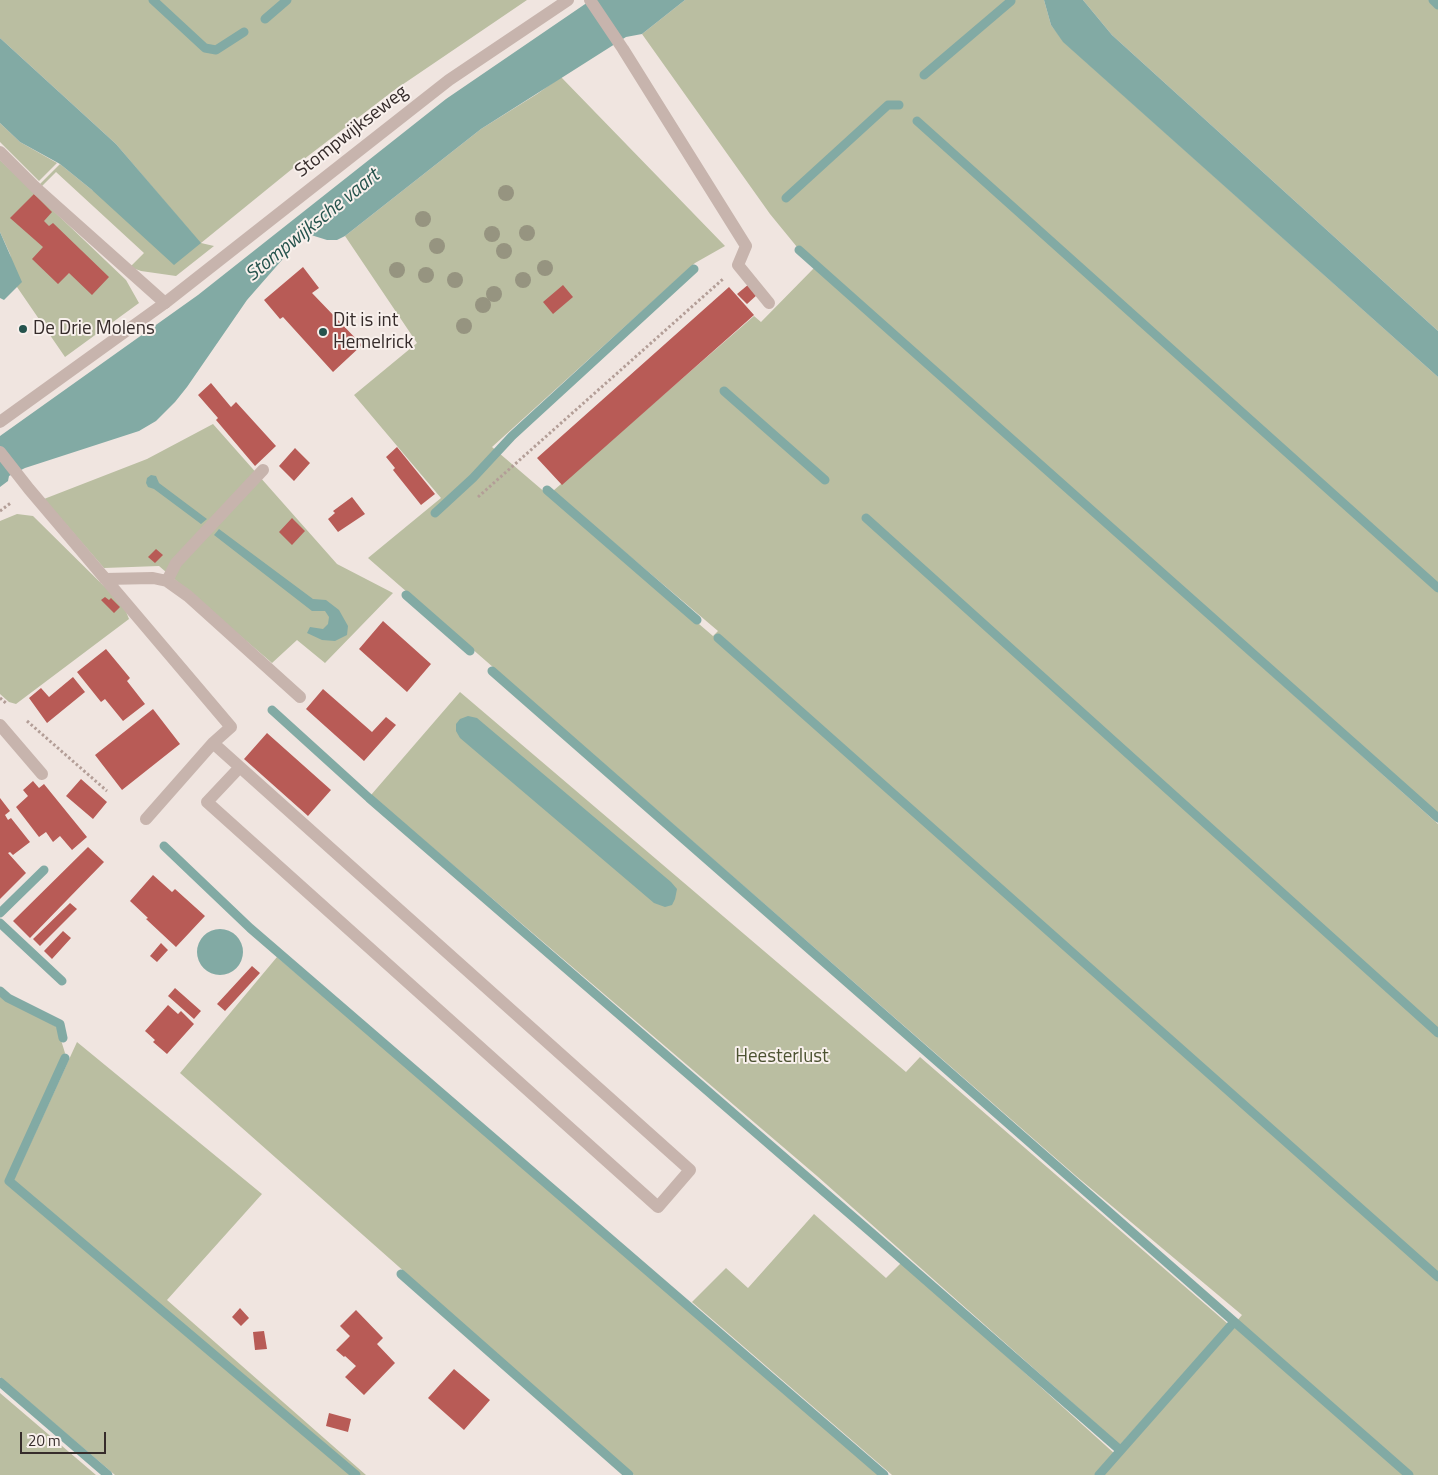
<!DOCTYPE html>
<html>
<head>
<meta charset="utf-8">
<style>
  body { margin:0 }
  #map { position:relative; width:1438px; height:1475px; overflow:hidden; background:#f0e5e0; font-family:"Titillium Web",sans-serif }
  canvas { display:block }
  .scale { position:absolute; left:20px; top:1432px; width:86px; height:22px; box-sizing:border-box; border:2px solid #362c2b; border-top:0; padding-left:6px; font-size:15px; line-height:18px; white-space:nowrap; color:#362c2b; -webkit-text-stroke:4px #f8f0ec; paint-order:stroke }
</style>
</head>
<body>
<div id="map">
<canvas width="1438" height="1475"></canvas>
<div class="scale">20 m</div>
</div>
<script>
const context = document.querySelector('canvas').getContext('2d');
context.lineJoin = 'round';
function fillPath(path, color) { context.fillStyle = color; context.fill(path, 'evenodd'); }
const shape = rows => new Path2D(rows.map(r => 'M' + r).join(''));
function trace(path, color, width, dash) { context.strokeStyle = color; context.lineWidth = width; context.lineCap = dash ? 'butt' : 'round'; context.setLineDash(dash || []); context.stroke(path); }
function label(font, color, halo, rows, align = 'center') {
  context.font = font + ' "Titillium Web",sans-serif'; context.lineWidth = 4; context.setLineDash([]); context.textBaseline = 'middle'; context.strokeStyle = halo; context.fillStyle = color; for (const [text, x, y, turn = 0] of rows) {
    context.save(); context.translate(x, y); context.rotate((+turn || 0) * Math.PI / 180); context.textAlign = isNaN(turn) ? turn : align; if (halo) context.strokeText(text, 0, 0); context.fillText(text, 0, 0); context.restore();
  }
}
fillPath(shape([
  [0,0,527,0,393,91,308,156,201,243,214,246,176,276,141,271,130,267,144,253,56,172,42,186,40,184,60,164,92,190,200,243,116,144,0,38],
  [685,0,1044,0,1051,25,1064,42,1438,377,1438,823,797,247,770,214,642,34],
  [1083,0,1438,0,1438,331,1112,35],
  [561,77,725,246,695,263,492,447,713,636,718,631,553,491,754,316,761,322,815,267,1438,824,1438,1475,1103,1475,1242,1315,1076,1176,368,558,441,498,354,395,417,343,345,236,481,129,537,94],
  [0,123,20,142,57,163,39,181,0,142],
  [0,160,126,280,139,303,65,357,17,287,10,254,0,232],
  [213,424,337,564,393,593,325,663,297,640,272,663,159,566,104,568,44,499,147,459],
  [17,514,33,516,119,601,125,609,129,619,16,704,9,702,0,694,0,521],
  [460,692,906,1072,920,1057,1228,1324,1120,1445,817,1176,371,795],
  [277,957,687,1306,880,1475,634,1475,180,1073],
  [0,994,7,1000,57,1027,65,1053,9,1176,16,1175,77,1042,262,1194,167,1300,366,1475,115,1475,0,1377],
  [814,1214,886,1278,902,1262,1115,1454,1097,1475,892,1475,692,1302,726,1268,748,1288],
  [0,1393,96,1475,0,1475]
]), '#babea1');
fillPath(shape([
  [591,0,685,0,642,34,626,37,481,129,345,236,337,240,327,240,311,235,295,245,247,300,187,387,175,402,156,421,139,431,25,468,9,476,8,481,0,487,0,436,198,295,446,99],
  [1044,0,1083,0,1112,35,1438,331,1438,377,1063,42,1051,25],
  [0,38,116,144,201,243,174,265,92,190,60,164,20,142,0,123],
  [0,232,22,282,4,300,0,298],
  [151,475,156,476,159,483,207,519,201,524,154,489,148,487,146,483,147,478],
  [219,529,313,599,326,600,339,610,348,626,347,635,335,641,322,640,307,633,310,627,323,629,328,624,329,617,325,611,312,611,214,535],
  [468,716,477,718,671,882,677,889,675,899,672,905,665,907,654,903,460,738,456,731,456,724,460,719],
  '197 952a23 23 0 1 1 46 0a23 23 0 1 1-46 0Z'
]), '#82aaa4');
trace(shape([
  [153,0,205,48,216,50,244,32],
  [1433,0,1438,5],
  [265,19,287,0],
  [924,75,1011,1],
  [917,121,1438,588],
  [786,198,888,105,899,105],
  [799,250,1438,818],
  [724,391,825,480],
  [547,490,697,620],
  [435,513,473,478,512,436,694,269],
  [866,518,1438,1033],
  [406,595,470,651],
  [718,638,1438,1277],
  [492,671,1409,1475],
  [272,710,369,798,874,1235,1120,1450],
  [164,846,250,928,884,1475],
  [0,913,44,870],
  [0,923,62,981],
  [0,991,8,998,60,1024,63,1038],
  [65,1058,9,1181,356,1475],
  [401,1274,629,1475],
  [0,1382,108,1475],
  [1099,1475,1234,1322]
]), '#82aaa4', 9);
fillPath(shape([
  [34,194,52,212,44,221,49,226,53,223,109,277,92,295,69,273,58,284,32,259,43,247,10,218],
  [303,267,319,288,312,293,362,345,333,372,283,317,280,319,264,300],
  [749,284,758,294,747,304,737,294],
  [563,285,573,297,553,314,543,302],
  [729,287,754,315,562,485,537,458],
  [211,383,231,407,236,402,276,446,255,466,216,420,218,418,198,395],
  [397,447,435,494,421,505,393,470,395,468,386,457],
  [295,448,310,463,294,481,279,466],
  [352,497,365,514,338,532,328,519,335,513,333,511],
  [292,518,305,531,292,545,279,532],
  [156,549,163,555,155,563,148,557],
  [105,597,109,600,111,598,120,607,114,613,101,600],
  [383,621,431,664,407,692,359,649],
  [106,649,130,678,127,681,145,704,123,721,105,699,101,702,77,672],
  [73,677,85,692,47,723,29,698,41,688,49,697],
  [323,689,372,732,386,717,396,725,364,761,306,709],
  [153,709,180,744,122,790,95,755],
  [267,733,331,790,308,816,244,759],
  [81,779,107,802,93,819,66,796],
  [33,781,39,788,44,784,87,837,72,850,60,836,53,842,46,832,39,837,16,807,28,796,23,790],
  [0,798,10,811,5,815,8,820,11,818,30,842,13,855,10,852,8,853,26,873,0,899],
  [88,847,104,862,30,938,13,921],
  [153,875,172,892,175,889,205,916,176,947,146,919,148,918,130,901],
  [70,903,77,909,40,946,33,939],
  [63,931,71,938,52,959,44,951],
  [161,943,168,950,157,962,150,956],
  [252,966,260,973,225,1011,217,1004],
  [175,988,201,1011,194,1019,168,996],
  [168,1005,178,1014,181,1011,194,1024,167,1054,153,1042,155,1040,145,1031],
  [240,1308,249,1318,241,1326,232,1317],
  [356,1310,383,1338,377,1344,395,1363,364,1395,345,1377,356,1366,345,1356,344,1357,336,1350,350,1336,340,1326],
  [264,1331,267,1349,255,1350,253,1332],
  [454,1369,490,1400,464,1430,428,1398],
  [329,1413,351,1419,348,1432,326,1426]
]), '#b85b56');
trace(shape([
  [478,497,723,279],
  [0,511,12,502],
  [0,698,7,704],
  [27,721,107,791]
]), '#b39e97', 3, [2.5, 2.5]);
trace(shape([
  [590,0,623,49,746,246,738,265,769,303],
  [0,152,36,188,165,303],
  [0,452,29,489,231,727,213,743,146,819],
  [105,579,153,578,167,581,188,596,300,697],
  [167,581,176,563,263,470],
  [0,725,42,774],
  [213,743,690,1170,658,1207,207,802,240,767]
]), '#c7b4ad', 12);
trace(shape([
  [0,422,165,303,449,80,568,0]
]), '#c7b4ad', 12);
context.fillStyle = '#969480';
for (const [x, y] of [
  [506,193],
  [423,219],
  [527,233],
  [492,234],
  [437,246],
  [504,251],
  [545,268],
  [397,270],
  [426,275],
  [455,280],
  [523,280],
  [494,294],
  [483,305],
  [464,326]
]) { context.beginPath(); context.arc(x, y, 8, 0, 2 * Math.PI); context.fill(); }
for (const [x, y, r, color] of [
  [23,329,5,"#25534d"],
  [323,332,5,"#25534d"]
]) { const dot = new Path2D(); dot.arc(x, y, r, 0, 2 * Math.PI); context.fillStyle = color; context.fill(dot); trace(dot, '#f8f0ec', 2); }
label('19px', '#362c2b', '#f8f0ec', [
  ["Stompwijkseweg",352,132,-38]
]);
label('19px', '#362c2b', '#f8f0ec', [
  ["Dit is int",333,321],
  ["Hemelrick",333,343],
  ["De Drie Molens",33,329]
], 'left');
label('19px', '#4c5231', '#f8f0ec', [
  ["Heesterlust",782,1057]
]);
label('italic 20px', '#25534d', '#f8f0ec', [
  ["Stompwijksche vaart",313,226,-39]
]);
</script>
</body>
</html>
